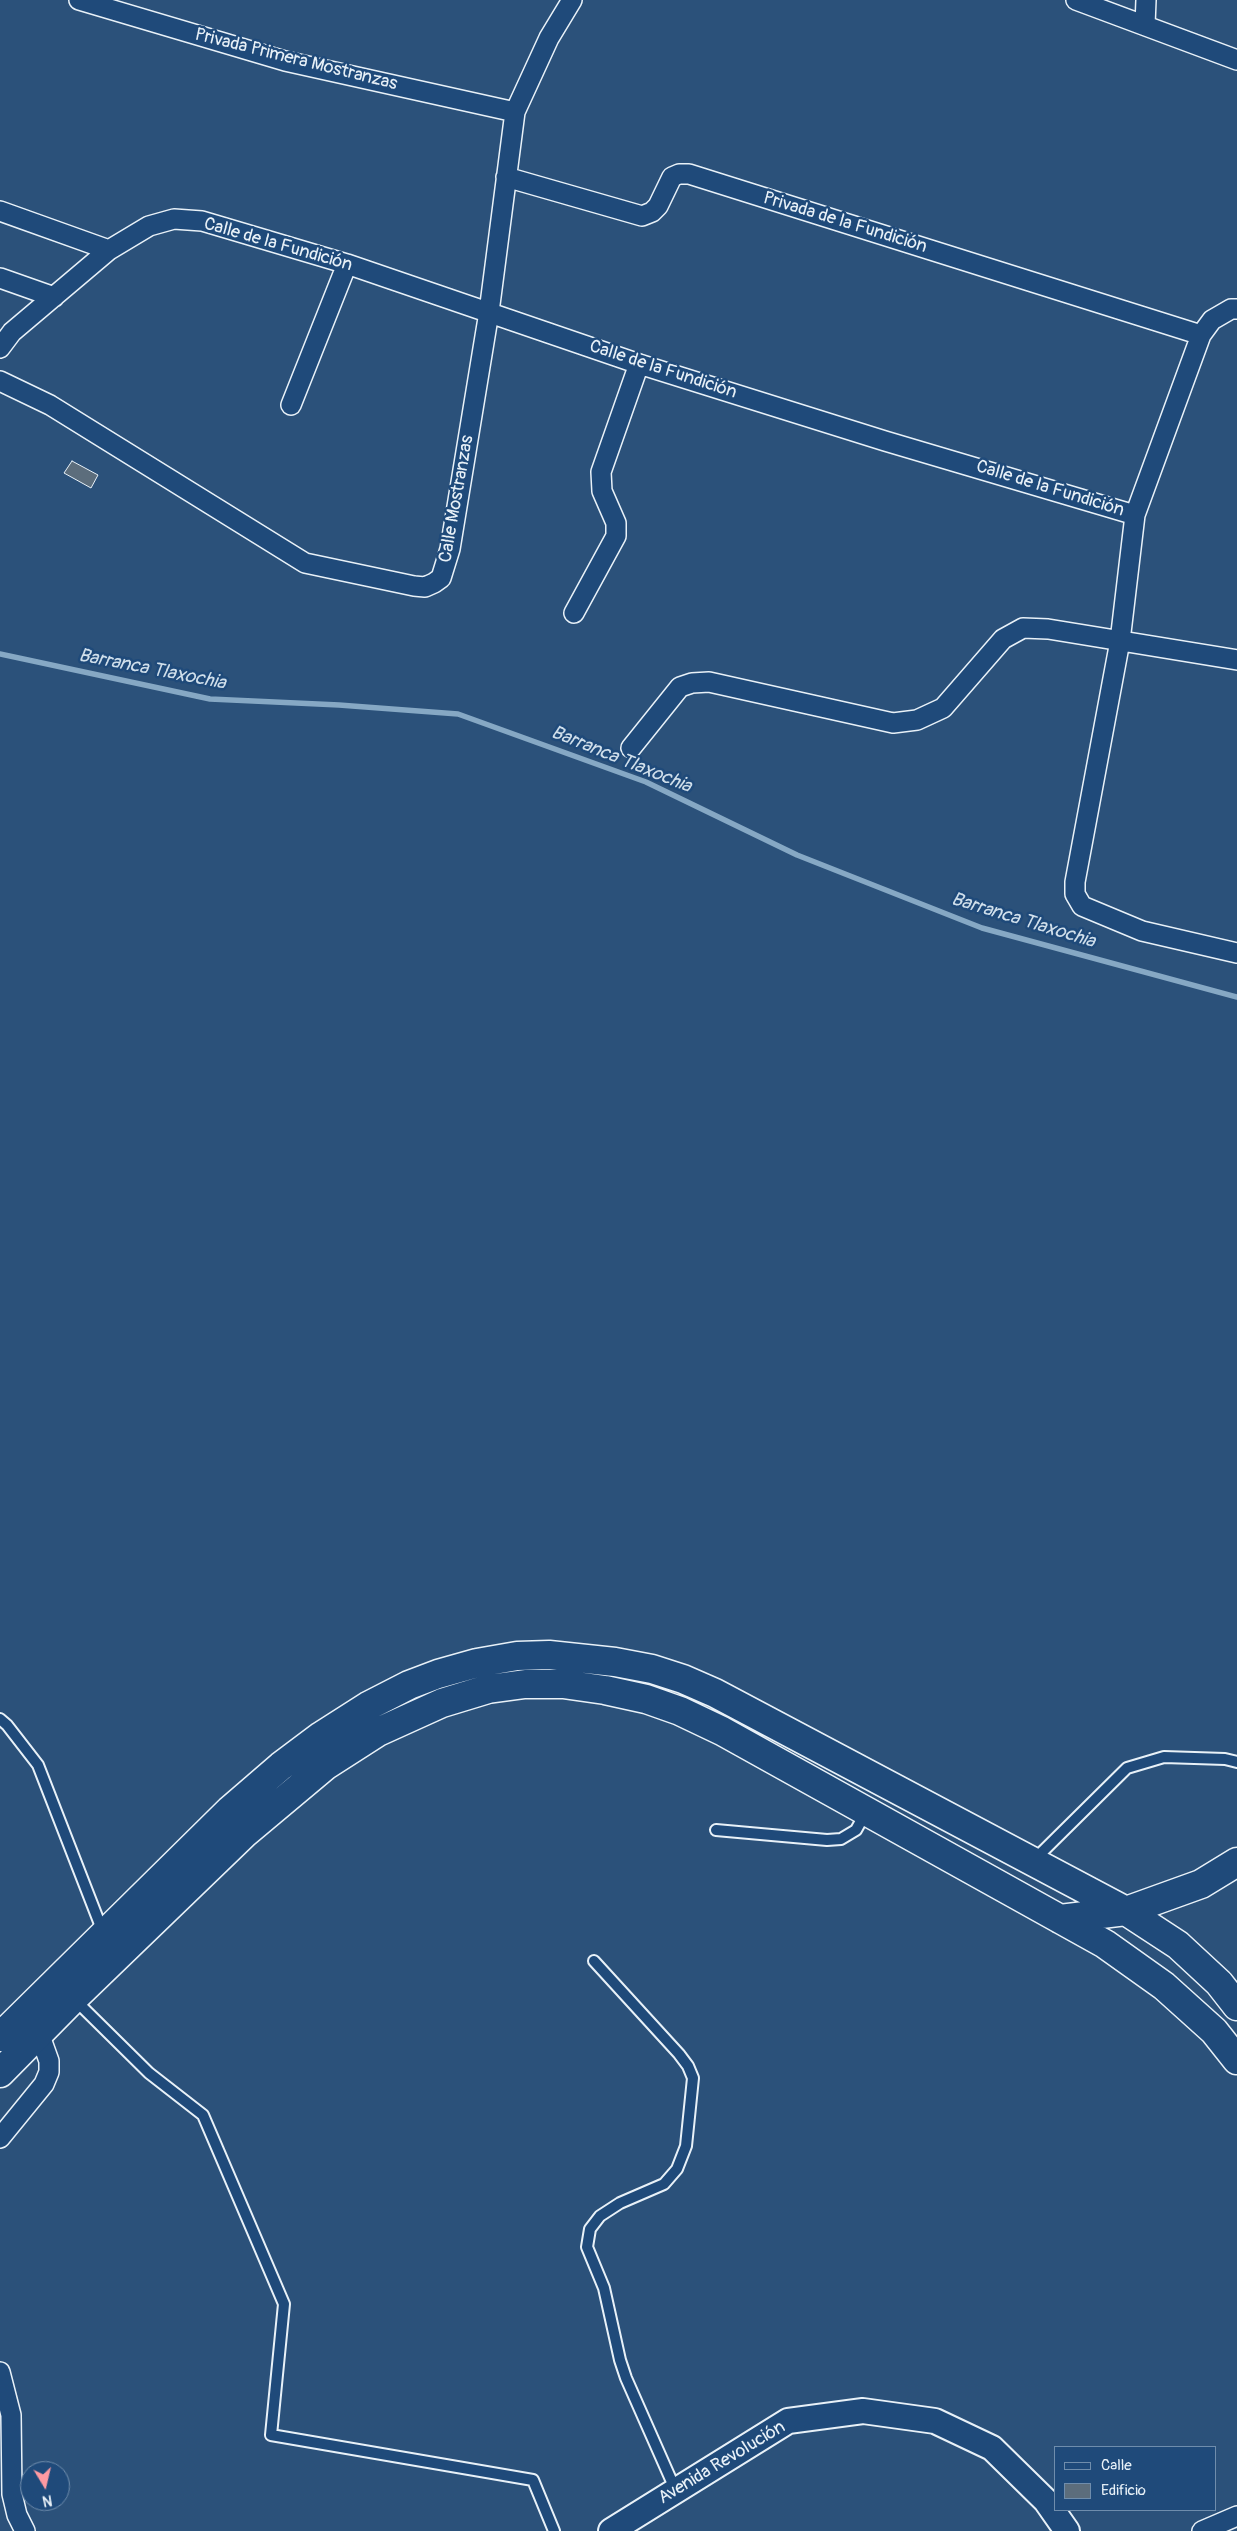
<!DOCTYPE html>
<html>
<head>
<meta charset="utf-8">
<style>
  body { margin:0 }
  #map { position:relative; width:1237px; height:2531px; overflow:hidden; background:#2b517a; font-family:Pangolin,sans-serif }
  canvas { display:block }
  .legend { position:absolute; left:1054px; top:2446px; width:162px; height:65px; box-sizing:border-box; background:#1f4a7a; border:1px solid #6f8dac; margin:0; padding:6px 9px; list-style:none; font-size:15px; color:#e8f1f8 }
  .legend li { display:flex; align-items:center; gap:10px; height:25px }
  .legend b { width:25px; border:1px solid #6f8dac }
  .north { position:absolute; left:20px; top:2461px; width:50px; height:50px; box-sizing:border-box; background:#1f4a7a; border:1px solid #6f8dac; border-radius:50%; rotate:171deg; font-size:14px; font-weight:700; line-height:20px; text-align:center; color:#e8f1f8 }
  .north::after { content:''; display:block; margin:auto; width:18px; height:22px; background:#ff9aa2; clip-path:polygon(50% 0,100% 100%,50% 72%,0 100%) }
</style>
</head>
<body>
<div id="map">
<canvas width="1237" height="2531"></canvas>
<ul class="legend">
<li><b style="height:6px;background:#1f4a7a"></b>Calle</li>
<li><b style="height:14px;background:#5c6d7c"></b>Edificio</li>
</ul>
<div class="north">N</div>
</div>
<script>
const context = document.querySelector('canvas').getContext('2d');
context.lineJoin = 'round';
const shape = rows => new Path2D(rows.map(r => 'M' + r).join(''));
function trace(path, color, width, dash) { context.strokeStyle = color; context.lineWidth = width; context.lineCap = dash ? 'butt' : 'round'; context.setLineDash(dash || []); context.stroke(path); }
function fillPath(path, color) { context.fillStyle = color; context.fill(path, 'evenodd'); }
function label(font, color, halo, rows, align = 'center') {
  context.font = font + ' Pangolin,sans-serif'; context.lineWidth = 5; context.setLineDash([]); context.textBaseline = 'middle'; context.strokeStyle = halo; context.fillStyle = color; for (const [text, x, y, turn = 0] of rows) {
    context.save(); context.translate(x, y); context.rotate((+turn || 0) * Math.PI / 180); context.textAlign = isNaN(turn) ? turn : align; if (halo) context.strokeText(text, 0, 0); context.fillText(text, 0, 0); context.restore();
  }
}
trace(shape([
  [0,654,210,699,339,705,458,714,646,782,797,855,982,928,1237,997]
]), '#86a8c4', 5.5);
const building = shape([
  [72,461,98,475,91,488,64,473,72,461]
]);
fillPath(building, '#5c6d7c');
trace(building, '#e8f1f8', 1);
const service = shape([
  [0,1719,7,1725,38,1765,103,1932],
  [716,1830,827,1840,841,1839,856,1830,866,1812],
  [1033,1861,1127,1768,1164,1757,1225,1759,1237,1762],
  [594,1961,679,2054,688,2066,693,2078,686,2146,677,2169,664,2184,620,2203,600,2216,590,2229,587,2247,604,2288,620,2360,626,2378,676,2491],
  [74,1999,149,2073,203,2115,284,2304,271,2435,533,2480,554,2531]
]);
const minor = shape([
  [79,0,285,61,515,112],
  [1076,0,1237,60],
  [1145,25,1146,0],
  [506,177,642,216,652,212,658,206,672,177,679,174,689,174,1201,335],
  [0,211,109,250],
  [0,278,54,297],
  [1237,309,1231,309,1212,320,1201,335,1135,515,1120,641,1075,882,1075,894,1082,906,1142,931,1237,953],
  [0,348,12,332,109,250,149,226,174,219,202,221,347,264,639,364,885,441,1135,515],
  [0,381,50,405,305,563,414,586,425,587,434,583,441,578,450,549,489,312,515,112,549,38,572,0],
  [291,405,347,264],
  [574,613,616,536,616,523,602,491,601,472,639,364],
  [631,748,680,687,692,683,709,682,893,723,917,720,943,708,1003,639,1023,628,1048,629,1237,660],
  [0,2138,44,2084,49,2072,49,2061,39,2033],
  [0,2372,11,2415,12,2494,17,2515,25,2531],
  [1202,2531,1237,2516]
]);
const tertiary = shape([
  [611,2531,788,2421,863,2411,935,2421,992,2448,1046,2501,1067,2531]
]);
const primary = shape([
  [1060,1919,1126,1911,1201,1884,1237,1862],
  [0,2037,230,1810,281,1766,321,1736,368,1706,409,1685,438,1674,477,1663,517,1656,549,1655,615,1662,652,1669,683,1679,715,1693,1126,1911,1178,1945,1219,1983,1237,2006],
  [0,2073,74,1998,245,1833,325,1766,378,1732,442,1703,488,1689,525,1684,563,1684,605,1690,646,1699,680,1711,722,1731,1105,1944,1164,1986,1214,2031,1237,2060]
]);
trace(service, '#e8f1f8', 14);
trace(minor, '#e8f1f8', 22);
trace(tertiary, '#e8f1f8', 28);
trace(primary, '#e8f1f8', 31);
trace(service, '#1f4a7a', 10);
trace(minor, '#1f4a7a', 19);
trace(tertiary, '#1f4a7a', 24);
trace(primary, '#1f4a7a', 28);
label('18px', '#e8f1f8', '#1f4a7a', [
  ["Privada Primera Mostranzas",296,60,14],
  ["Privada de la Fundición",845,223,17],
  ["Calle de la Fundición",278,245,16],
  ["Calle de la Fundición",663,370,18],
  ["Calle de la Fundición",1050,489,17],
  ["Calle Mostranzas",457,499,-80],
  ["Avenida Revolución",722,2463,-31]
]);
label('italic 19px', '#d0dfeb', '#1f4a7a', [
  ["Barranca Tlaxochia",152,670,11],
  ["Barranca Tlaxochia",621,760,22],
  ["Barranca Tlaxochia",1023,921,17]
]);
</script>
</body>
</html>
